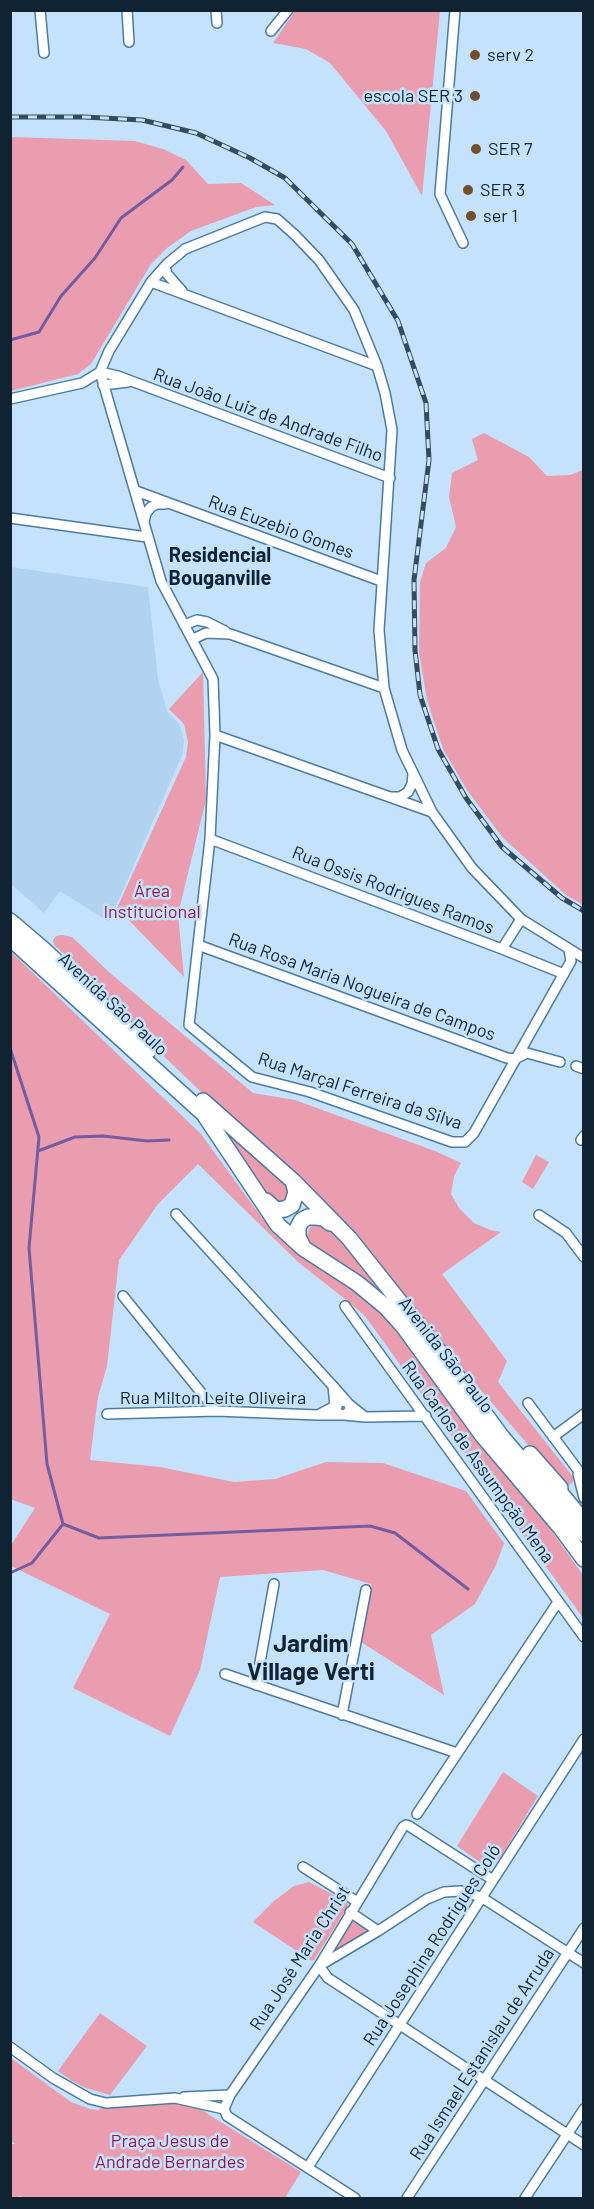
<!DOCTYPE html>
<html>
<head>
<meta charset="utf-8">
<style>
  body { margin:0 }
  #map { position:relative; width:594px; height:2209px; overflow:hidden; background:#c4e2fb; font-family:Barlow,sans-serif }
  canvas { display:block }
  .frame { position:absolute; inset:0; border:12px solid #0f2332; pointer-events:none }
</style>
</head>
<body>
<div id="map">
<canvas width="594" height="2209"></canvas>
<div class="frame"></div>
</div>
<script>
const context = document.querySelector('canvas').getContext('2d');
context.lineJoin = 'round';
function fillPath(path, color) { context.fillStyle = color; context.fill(path, 'evenodd'); }
const shape = rows => new Path2D(rows.map(r => 'M' + r).join(''));
function trace(path, color, width, dash) { context.strokeStyle = color; context.lineWidth = width; context.lineCap = dash ? 'butt' : 'round'; context.setLineDash(dash || []); context.stroke(path); }
function label(font, color, halo, rows, align = 'center') {
  context.font = font + ' Barlow,sans-serif'; context.lineWidth = 5; context.setLineDash([]); context.textBaseline = 'middle'; context.strokeStyle = halo; context.fillStyle = color; for (const [text, x, y, turn = 0] of rows) {
    context.save(); context.translate(x, y); context.rotate((+turn || 0) * Math.PI / 180); context.textAlign = isNaN(turn) ? turn : align; if (halo) context.strokeText(text, 0, 0); context.fillText(text, 0, 0); context.restore();
  }
}
fillPath(shape([
  [11,567,148,587,158,679,167,711,179,724,184,740,183,753,109,922,60,891,44,913,11,884]
]), '#b2d3ef');
fillPath(shape([
  [295,11,440,11,422,196,386,131,330,63,306,49,273,43],
  [11,137,135,141,163,149,186,160,208,184,241,183,275,205,256,207,191,231,167,248,151,264,91,364,78,374,11,391],
  [484,433,529,457,547,476,570,475,583,470,583,905,566,895,503,838,467,790,443,749,427,700,419,652,420,582,426,563,446,548,456,527,449,497,452,473,478,460,472,439],
  [203,672,206,800,178,914,184,977,117,908,186,757,188,742,184,724,169,709],
  [62,935,72,937,110,973,253,1093,295,1100,435,1151,461,1163,454,1176,451,1194,459,1208,474,1223,490,1230,501,1232,442,1274,507,1361,498,1382,574,1478,572,1483,566,1486,562,1484,447,1351,220,1110,104,999,105,990,54,945,53,940,56,936],
  [10,951,201,1134,262,1218,309,1261,358,1293,389,1321,538,1512,583,1575,583,1618,365,1316,345,1299,298,1262,198,1164,158,1204,119,1260,107,1366,98,1397,90,1460,160,1467,234,1482,275,1479,326,1462,383,1463,466,1491,504,1543,496,1565,475,1604,431,1635,444,1695,361,1642,371,1584,323,1570,220,1577,200,1670,170,1736,73,1688,110,1614,11,1566,11,1545,35,1508,10,1499],
  [208,1113,292,1190,283,1206,265,1194,226,1133],
  [536,1155,549,1162,533,1189,522,1182],
  [318,1223,335,1230,570,1523,583,1542,583,1551,431,1356,310,1243,307,1236,309,1229,313,1224],
  [503,1772,538,1796,502,1855,496,1862,484,1865,457,1846],
  [309,1882,347,1902,348,1906,314,1960,312,1961,253,1922,274,1901,294,1886],
  [349,1914,374,1932,341,1951,333,1945],
  [100,2013,147,2046,110,2095,86,2088,72,2081,58,2071],
  [11,2058,71,2102,90,2109,99,2110,102,2106,178,2102,200,2109,301,2172,285,2198,26,2198,19,2196,17,2198,11,2198,10,2144,15,2144,11,2141]
]), '#ea9daf');
trace(shape([
  [10,340,39,332,61,296,95,258,121,218,172,180,183,167],
  [10,1048,39,1137,29,1248,47,1464,63,1524,32,1563,10,1573],
  [38,1151,75,1137,103,1136,147,1141,169,1140],
  [63,1524,99,1538,370,1526,395,1533,468,1589]
]), '#745ca1', 3);
const street = shape([
  [40,10,44,53],
  [127,10,129,42],
  [216,10,217,23],
  [455,10,440,194,463,243],
  [271,31,288,10],
  [165,267,167,274,182,291],
  [151,282,377,366],
  [103,385,128,382],
  [10,399,82,383,100,372,109,351,151,282,167,264,185,249,265,217,277,219,295,235,319,260,354,310,377,366,385,393,392,430,379,630,384,688,402,750,432,812,472,868,521,919,584,958],
  [390,478,118,376,100,372,161,581,213,679,215,735,210,839,189,1025,252,1077,310,1092,452,1142,465,1142,474,1133,571,961,569,950],
  [136,491,381,581],
  [10,518,147,537],
  [144,522,146,513,151,507,157,504,165,504],
  [184,625,197,620,207,622,225,631],
  [193,639,206,633,230,634,384,688],
  [215,735,432,812],
  [391,797,400,797,408,792,412,784,413,774],
  [210,839,502,949,564,974],
  [198,945,507,1058,515,1059,527,1053,560,1062],
  [502,949,521,919],
  [576,1066,584,1069],
  [581,1140,584,1136],
  [176,1214,333,1386],
  [539,1215,566,1233,584,1257],
  [123,1296,216,1411],
  [345,1306,584,1637],
  [528,1403,584,1478],
  [107,1414,216,1411,318,1415],
  [342,1415,318,1415,335,1406,333,1386,347,1402],
  [344,1415,365,1417,345,1401,338,1402,336,1411,339,1414,346,1415,350,1409,349,1404],
  [365,1417,426,1416],
  [553,1437,584,1414],
  [578,1474,584,1498],
  [560,1488,584,1517],
  [225,1674,457,1753],
  [256,1685,274,1584],
  [342,1715,366,1590],
  [417,1814,558,1602],
  [303,1867,356,1901],
  [350,1912,378,1931],
  [584,1963,481,1897,461,1891,444,1892,427,1899,378,1931,319,1966,328,1978,584,2145],
  [10,2047,53,2078,90,2099,106,2103,175,2098,224,2109],
  [184,2097,230,2095],
  [224,2109,230,2095,319,1966,403,1827,406,1825,409,1826,493,1880],
  [224,2109,227,2116,355,2198],
  [308,2167,584,1739],
  [407,2198,584,1928],
  [525,2198,584,2109]
]);
const primary = shape([
  [10,921,44,950,149,1050],
  [10,938,204,1114,278,1225,303,1248,357,1283,386,1307,404,1327,483,1436,561,1528,584,1559],
  [203,1101,293,1181,349,1238,434,1345,501,1436,584,1534],
  [266,1201,276,1210,285,1209,292,1205,296,1192,293,1181],
  [303,1247,298,1237,298,1227,302,1220,308,1217,316,1217,324,1218,330,1223],
  [530,1454,560,1488]
]);
trace(street, '#4c7ba2', 12);
trace(primary, '#4c7ba2', 18);
trace(street, '#fff', 9);
trace(primary, '#fff', 15);
const rail = shape([
  [10,117,84,117,142,120,196,133,250,158,285,178,352,244,398,321,426,403,429,460,414,580,415,650,420,695,438,749,466,798,502,847,562,898,584,911]
]);
trace(rail, '#364c5d', 5);
trace(rail, '#c4e2fb', 3, [9]);
for (const [x, y, r, color] of [
  [475,55,6,"#734e29"],
  [475,96,6,"#734e29"],
  [476,149,6,"#734e29"],
  [468,190,6,"#734e29"],
  [471,216,6,"#734e29"]
]) { const dot = new Path2D(); dot.arc(x, y, r, 0, 2 * Math.PI); context.fillStyle = color; context.fill(dot); trace(dot, '#c4e2fb', 2); }
label('18px', '#0f2332', '#c4e2fb', [
  ["serv 2",487,55],
  ["escola SER 3",463,96,"right"],
  ["SER 7",488,149],
  ["SER 3",480,190],
  ["ser 1",483,216]
], 'left');
label('18px', '#0f2332', '#c4e2fb', [
  ["Rua João Luiz de Andrade Filho",268,415,20],
  ["Rua Euzebio Gomes",281,527,20],
  ["Rua Ossis Rodrigues Ramos",393,890,21],
  ["Rua Rosa Maria Nogueira de Campos",362,987,20],
  ["Avenida São Paulo",113,1004,43],
  ["Rua Marçal Ferreira da Silva",360,1091,18],
  ["Avenida São Paulo",446,1355,52],
  ["Rua Milton Leite Oliveira",213,1398],
  ["Rua Carlos de Assumpção Mena",478,1462,54],
  ["Rua Josephina Rodrigues Coló",432,1945,-57],
  ["Rua José Maria Christ",300,1958,-57],
  ["Rua Ismael Estanislau de Arruda",482,2054,-57]
]);
label('18px', '#9b164a', '#c4e2fb', [
  ["Área",152,891],
  ["Institucional",152,912],
  ["Praça Jesus de",170,2141],
  ["Andrade Bernardes",170,2162]
]);
label('bold 20px', '#0f2332', '#c4e2fb', [
  ["Residencial",220,555],
  ["Bouganville",220,578]
]);
label('bold 24px', '#0f2332', '#c4e2fb', [
  ["Jardim",311,1644],
  ["Village Verti",311,1672]
]);
</script>
</body>
</html>
